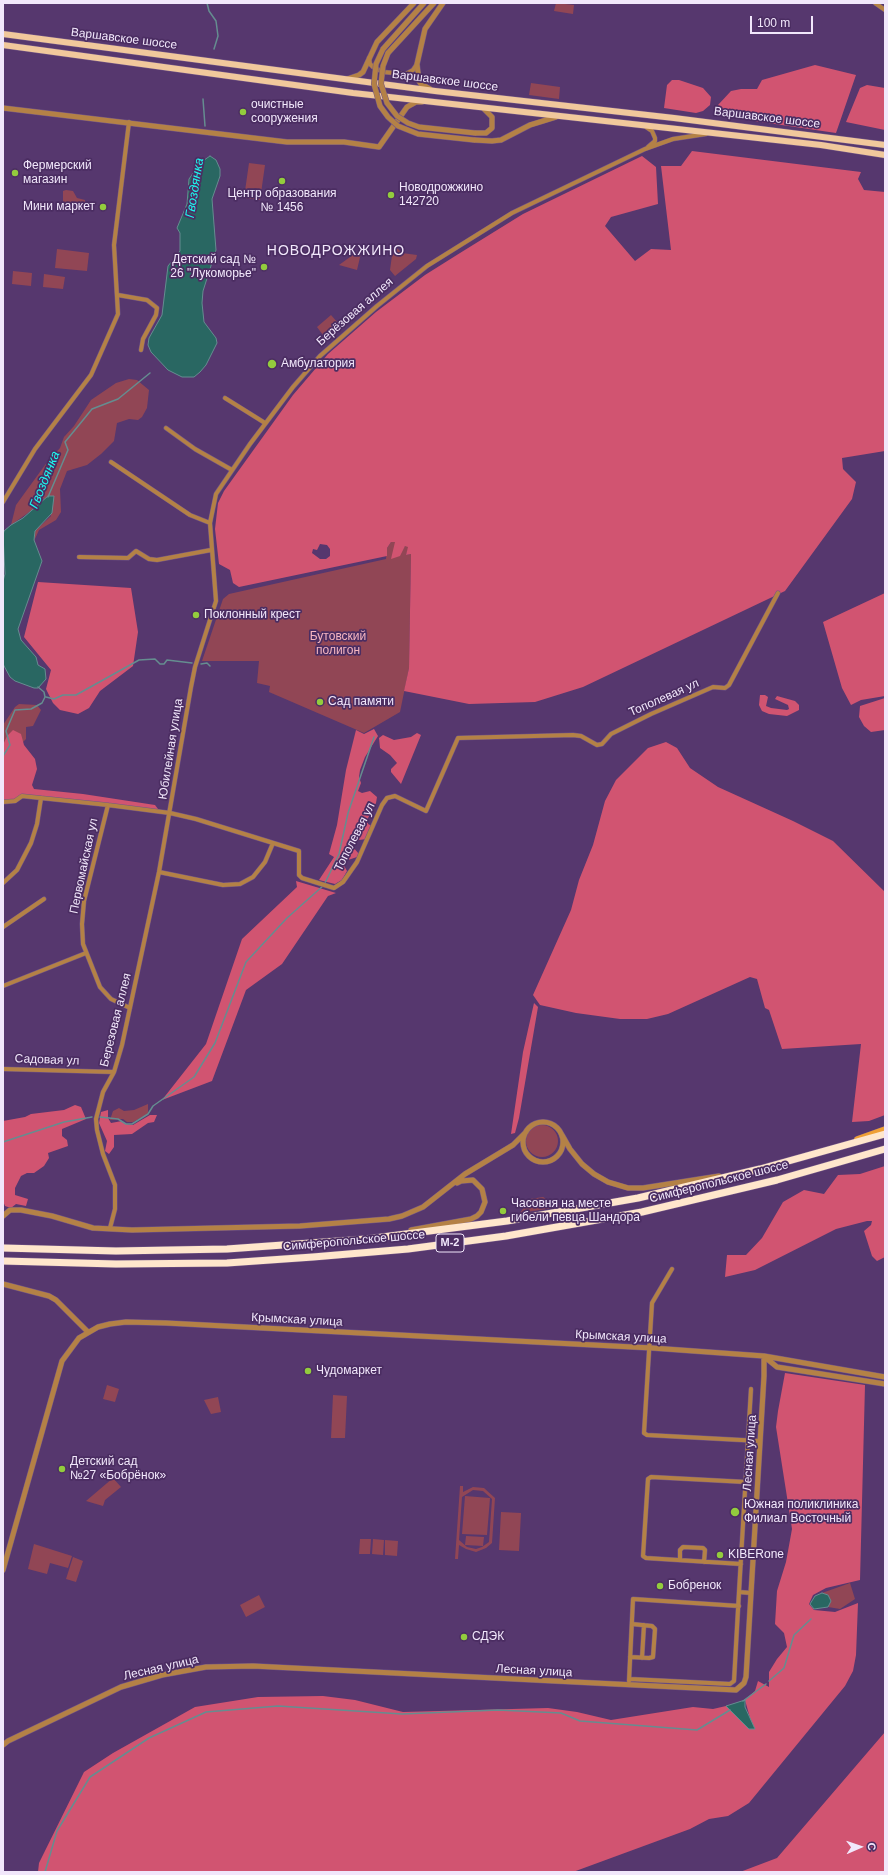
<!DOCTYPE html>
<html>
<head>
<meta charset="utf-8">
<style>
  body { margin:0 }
  #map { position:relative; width:888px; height:1875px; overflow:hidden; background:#56376e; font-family:Helvetica,sans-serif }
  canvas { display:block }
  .frame { position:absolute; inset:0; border:4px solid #f1e7fb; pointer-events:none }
  .north { position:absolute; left:840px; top:1827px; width:40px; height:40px; -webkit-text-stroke:3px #4b2d62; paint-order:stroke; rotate:88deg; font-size:11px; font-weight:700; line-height:16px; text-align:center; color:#f1e7fb }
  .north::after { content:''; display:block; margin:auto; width:14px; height:18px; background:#f1e7fb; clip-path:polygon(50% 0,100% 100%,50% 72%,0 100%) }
  .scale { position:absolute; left:750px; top:16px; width:63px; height:18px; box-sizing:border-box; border:2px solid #f1e7fb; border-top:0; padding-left:5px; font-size:12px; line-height:14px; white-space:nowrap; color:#f1e7fb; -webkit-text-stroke:3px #4b2d62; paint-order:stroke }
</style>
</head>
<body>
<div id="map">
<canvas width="888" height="1875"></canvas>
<div class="frame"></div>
<div class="north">С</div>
<div class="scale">100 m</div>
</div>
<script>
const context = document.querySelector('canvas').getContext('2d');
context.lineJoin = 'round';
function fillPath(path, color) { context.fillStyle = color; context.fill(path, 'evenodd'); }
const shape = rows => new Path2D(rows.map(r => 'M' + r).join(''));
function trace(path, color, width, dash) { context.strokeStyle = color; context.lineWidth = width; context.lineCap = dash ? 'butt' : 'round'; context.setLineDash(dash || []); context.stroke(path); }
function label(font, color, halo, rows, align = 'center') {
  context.font = font + ' Helvetica,sans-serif'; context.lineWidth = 3.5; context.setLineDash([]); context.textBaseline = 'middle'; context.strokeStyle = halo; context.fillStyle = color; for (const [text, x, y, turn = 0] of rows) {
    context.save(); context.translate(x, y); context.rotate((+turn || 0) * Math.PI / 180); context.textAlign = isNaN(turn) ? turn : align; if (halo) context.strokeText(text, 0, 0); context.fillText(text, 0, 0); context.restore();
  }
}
fillPath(shape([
  [556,3,574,5,573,14,554,11],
  [531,83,560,87,559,99,529,95],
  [249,163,265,165,260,200,244,198],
  [66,190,73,191,77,198,85,200,85,207,63,205,63,191],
  [393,248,397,248,402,253,417,255,416,259,395,276,390,270],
  [57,249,89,253,87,271,55,268],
  [357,252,361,253,357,270,339,265],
  [13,271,32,273,31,286,12,284],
  [44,274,65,277,63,289,43,287],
  [331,315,338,323,323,335,317,327],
  [129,379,137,380,149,390,147,408,142,417,138,420,129,419,117,423,114,441,101,454,87,465,67,471,60,489,61,512,56,520,39,530,34,541,35,531,51,516,43,498,32,510,11,525,16,505,45,465,60,448,64,437,74,426,91,400,116,383],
  [391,542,396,542,401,552,405,546,409,546,406,555,411,554,409,668,400,712,364,733,269,692,270,686,257,683,259,661,202,661,223,599,229,594,386,559,387,548],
  [19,704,37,705,41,710,33,726,26,727,26,739,3,762,3,725,15,707],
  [148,1104,148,1114,133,1122,127,1122,123,1119,110,1120,113,1111,119,1108,124,1111,134,1110],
  '526 1141a16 16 0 1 1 32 0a16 16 0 1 1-32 0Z',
  [543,1197,560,1207,520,1213,530,1199],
  [107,1385,119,1389,115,1402,103,1399],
  [333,1395,347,1396,345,1438,331,1438],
  [218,1397,221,1412,211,1414,204,1400],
  [113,1478,121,1487,105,1500,103,1506,86,1501],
  [460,1486,463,1486,463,1492,473,1487,484,1488,495,1498,492,1543,486,1548,476,1552,466,1549,459,1545,458,1559,455,1559],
  [473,1490,483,1491,492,1499,489,1542,482,1547,476,1549,467,1547,459,1540,462,1497],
  [465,1496,490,1498,487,1535,462,1534],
  [501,1512,521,1513,519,1551,499,1550],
  [466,1536,484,1537,483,1546,465,1545],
  [360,1539,371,1539,370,1554,359,1554],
  [373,1539,384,1540,383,1555,372,1554],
  [385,1540,398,1541,397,1556,385,1555],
  [34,1544,72,1556,68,1568,50,1563,47,1574,28,1569],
  [73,1557,83,1561,76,1582,66,1579],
  [850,1583,855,1599,840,1609,828,1607,831,1601,828,1595,822,1593],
  [259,1595,265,1607,246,1617,240,1605]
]), '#914655');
fillPath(shape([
  [815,65,856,75,836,133,714,115,718,105,731,91,741,89,757,89,762,80],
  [672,80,679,80,703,88,711,97,710,105,703,111,696,113,664,108,667,85],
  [867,85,885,88,885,130,846,122,860,88],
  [692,151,861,172,858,179,864,190,885,192,885,451,842,458,843,469,856,482,852,499,785,591,583,687,535,702,469,704,404,691,409,668,411,554,406,555,408,547,405,546,400,556,391,559,395,542,391,542,387,548,387,556,239,587,233,583,230,570,219,564,215,529,218,503,224,491,293,395,328,354,376,312,425,275,460,253,523,214,642,156,656,167,658,204,611,217,605,226,635,261,651,249,671,250,661,166,681,166],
  [320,544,327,545,330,549,330,556,326,559,320,559,312,553,313,549,317,550],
  [38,582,131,588,138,632,133,666,100,691,89,708,78,714,60,710,53,703,46,689,51,670,24,637],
  [885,593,885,696,861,700,851,705,842,688,823,622],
  [760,695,765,695,768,697,766,706,771,708,787,710,789,709,788,705,775,699,777,696,795,701,799,705,799,710,787,716,769,714,762,711,759,705],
  [885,698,885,730,871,732,864,726,859,717,860,706],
  [374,729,378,736,365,757,360,770,359,777,361,783,358,791,362,793,370,791,377,797,376,803,368,818,368,824,372,826,367,839,359,840,352,846,359,854,357,857,342,862,347,871,342,880,335,884,319,880,334,857,329,854,337,825,346,770,356,730,364,734],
  [13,730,21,734,24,745,35,759,37,769,32,785,34,789,83,794,155,805,158,809,156,812,22,796,15,801,3,802,3,745,7,736],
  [417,733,421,735,401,784,391,772,391,769,397,763,390,755,380,748,379,738,383,735,394,740,411,737],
  [666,742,677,748,690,768,718,787,793,821,833,841,885,892,885,1115,869,1121,852,1122,861,1044,782,1049,769,1010,765,1008,757,979,750,977,668,1014,647,1019,620,1019,576,1013,540,1005,533,995,571,910,579,880,593,845,605,801,616,780,648,748],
  [296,881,336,893,328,896,282,964,246,990,212,1081,162,1100,206,1044,242,939,297,887],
  [534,1003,538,1007,519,1118,515,1133,511,1134,523,1052],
  [75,1105,81,1107,86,1119,62,1129,62,1136,67,1140,68,1146,48,1153,49,1158,44,1166,34,1173,27,1173,21,1176,15,1188,15,1195,28,1199,26,1206,16,1204,11,1208,5,1206,3,1201,3,1121,25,1117,31,1114,64,1110],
  [108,1110,108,1118,111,1123,122,1121,126,1124,133,1125,150,1115,157,1115,154,1122,148,1123,132,1134,114,1135,114,1147,109,1154,105,1151,107,1141,99,1123,101,1112],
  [885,1166,885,1257,877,1261,872,1256,864,1231,871,1225,872,1221,867,1221,836,1229,755,1270,725,1277,727,1255,746,1255,762,1238,783,1202,804,1190,824,1194,838,1175,860,1174],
  [785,1373,865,1385,860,1580,826,1588,813,1595,809,1604,814,1610,835,1612,858,1603,856,1655,853,1671,845,1686,749,1803,728,1816,709,1819,690,1829,573,1872,38,1872,39,1863,84,1772,113,1753,195,1707,258,1697,323,1696,355,1700,403,1712,548,1708,577,1712,611,1720,693,1707,713,1709,726,1706,749,1729,750,1718,745,1700,755,1691,758,1681,769,1687,769,1672,777,1659,787,1647,784,1633,775,1624,777,1591,786,1562,792,1529,776,1427,778,1411],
  [885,1732,885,1872,740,1872,777,1858]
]), '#d15471');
const water = shape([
  [210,156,216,160,220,169,220,176,212,199,216,250,203,291,202,303,204,322,216,338,217,343,206,365,200,372,194,377,182,377,168,370,151,352,148,345,149,338,162,315,168,266,180,251,180,233,177,228,187,204,189,179,200,163,210,156],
  [48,496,54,496,52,513,35,531,34,540,42,561,18,629,21,640,36,657,38,665,45,669,46,679,38,688,34,688,15,681,10,677,3,664,3,581,5,574,3,535,4,531,11,525,23,518,48,496],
  [822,1593,828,1595,831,1601,828,1607,814,1609,810,1604,815,1596,822,1593],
  [745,1700,745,1707,755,1729,749,1729,726,1706,745,1700]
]);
fillPath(water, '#296762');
trace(water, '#658d90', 1);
trace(shape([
  [207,3,209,11,216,21,218,36,214,49],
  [203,99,205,126],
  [48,497,68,450,65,442,79,425,92,409,118,399,150,373],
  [201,664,207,663,210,666],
  [46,697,54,699,63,695,76,695,139,660,155,659,160,664,164,664,167,660,192,663],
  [3,756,10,745,6,731,15,710,31,709,42,703,45,697,44,692,38,687],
  [100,1117,118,1119,126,1124,132,1124,148,1114,153,1106,194,1077,215,1043,246,962,287,918,324,885,339,854,348,813,374,737],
  [3,1142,64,1122,92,1117],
  [769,1681,784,1668,794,1635,811,1619],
  [743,1701,766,1684],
  [45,1872,57,1831,90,1777,149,1738,206,1712,278,1706,402,1714,498,1710,561,1713,580,1721,697,1730,730,1710]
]), '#658d90', 1.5);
const minor = shape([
  [875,3,885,10],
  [369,58,370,64,373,67,383,72,406,74,413,70,417,64],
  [646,127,652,131,655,138,655,141,648,147],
  [118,295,147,300,157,308,156,315,143,339,141,350],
  [225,398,265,423],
  [166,428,195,449,232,470],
  [111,462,190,515,210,523],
  [3,502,35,449,91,375,118,314,114,245,129,122],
  [79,557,128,558,136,551,149,559,157,560,211,550],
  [3,802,15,801,22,796,108,805,170,813,196,819,299,851,299,875,302,878,334,888,343,882,357,862,382,805,387,798,395,796,426,811,458,738,573,735,581,736,597,745,602,744,611,734,651,714,713,687,725,688,729,685,778,593],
  [108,805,84,901,82,924,83,944,100,987,111,999,130,1008],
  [159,872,223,885,240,884,253,877,265,862,273,843],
  [3,883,17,870,31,843,37,824,41,798],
  [3,927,44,899],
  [3,986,86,953],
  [3,1069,114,1072],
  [110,1228,115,1209,115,1185,103,1154,97,1130,96,1119,103,1092,114,1072,122,1045,159,872,191,687,195,667,216,601,210,523,216,494,250,444,293,387,320,356,377,306,427,266,512,213,645,149,673,139,706,134],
  [672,1269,652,1303,644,1433,647,1435,760,1441],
  [680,1560,680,1550,683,1547,703,1548,705,1550,704,1562],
  [741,1564,646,1558,643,1556,648,1479,651,1477,746,1482],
  [751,1593,739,1592,751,1389],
  [630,1657,649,1658,653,1657,655,1629,652,1626,632,1624],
  [642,1658,644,1625],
  [630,1679,730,1684,734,1681,739,1592],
  [629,1681,633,1599,739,1606]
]);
const tertiary = shape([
  [383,49,424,3],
  [388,53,434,3],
  [347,79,359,75,363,72,377,42,414,3],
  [430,89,421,84,419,81,417,64,425,29,443,3],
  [3,108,287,142,344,142,379,147,407,107,416,102,422,102],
  [475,133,486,133,492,128,492,117,484,109],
  [474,140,492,141,501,140,530,125,556,117],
  '523 1142a20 20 0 1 1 40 0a20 20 0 1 1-40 0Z',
  [562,1135,570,1149,582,1164,594,1174,608,1182,628,1188,643,1188,719,1176],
  [3,1216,10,1210,21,1210,52,1216,93,1228,132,1230,300,1226,389,1219,402,1216,423,1207,465,1174,513,1145,526,1132],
  [411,1230,471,1219,477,1216,481,1212,485,1202,482,1189,473,1180,461,1181,457,1183],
  [3,1284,49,1296,56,1300,88,1332],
  [766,1358,777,1367,885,1384],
  [3,1570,62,1361,79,1338,98,1327,110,1324,126,1322,166,1323,652,1348,764,1356,885,1377],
  [3,1745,8,1741,121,1687,162,1675,206,1667,253,1666,736,1690,744,1683,746,1677,764,1376,764,1356]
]);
const secondary = shape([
  [857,1139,885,1129]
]);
const primary = shape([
  [3,34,435,91,674,118,885,145],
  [3,45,353,93,821,145,885,155]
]);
const motorway = shape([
  [3,1248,116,1251,227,1249,367,1239,507,1221,638,1198,760,1169,885,1134],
  [3,1261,116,1264,227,1263,313,1257,408,1249,506,1236,642,1212,777,1180,885,1149]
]);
trace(minor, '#725787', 5);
trace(tertiary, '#725787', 6);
trace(secondary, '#725787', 6);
trace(primary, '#725787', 7);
trace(motorway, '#725787', 8);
trace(minor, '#b48146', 4);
trace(tertiary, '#b48146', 5);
trace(secondary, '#ef9f35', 5.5);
trace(primary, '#f1c89c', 6);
trace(motorway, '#ffe6cc', 7);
const tertiaryBridge = shape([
  [383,49,376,64,374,84,380,106,388,117,398,126,418,134,474,140],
  [388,53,383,66,381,84,387,103,397,116,408,123,419,127,475,133]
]);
trace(tertiaryBridge, '#725787', 6, []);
trace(tertiaryBridge, '#b48146', 5);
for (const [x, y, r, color] of [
  [243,112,4,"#93cc3d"],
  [15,173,4,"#93cc3d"],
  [282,181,4,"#93cc3d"],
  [391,195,4,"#93cc3d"],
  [103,207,4,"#93cc3d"],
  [264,267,4,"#93cc3d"],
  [272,364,5,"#93cc3d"],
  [196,615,4,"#93cc3d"],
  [320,702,4,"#93cc3d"],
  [503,1211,4,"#93cc3d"],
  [308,1371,4,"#93cc3d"],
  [62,1469,4,"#93cc3d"],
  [735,1512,5,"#93cc3d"],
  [720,1555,4,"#93cc3d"],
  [660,1586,4,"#93cc3d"],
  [464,1637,4,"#93cc3d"]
]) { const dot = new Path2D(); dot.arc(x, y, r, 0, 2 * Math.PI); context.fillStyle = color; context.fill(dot); trace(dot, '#4b2d62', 1.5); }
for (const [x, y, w] of [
  [450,1243,28]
]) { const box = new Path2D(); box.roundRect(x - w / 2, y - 9, w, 18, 3); context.fillStyle = '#4b2d62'; context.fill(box); trace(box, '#f1e7fb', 1); }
label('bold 11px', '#f1e7fb', null, [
  ["М-2",450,1243]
]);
label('12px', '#f1e7fb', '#4b2d62', [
  ["Варшавское шоссе",124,39,7],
  ["Варшавское шоссе",445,81,7],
  ["Варшавское шоссе",767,118,7],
  ["Берёзовая аллея",355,312,-41],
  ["Тополевая ул",664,698,-24],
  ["Юбилейная улица",171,749,-81],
  ["Тополевая ул",355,837,-63],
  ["Первомайская ул",84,866,-78],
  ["Березовая аллея",116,1020,-76],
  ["Садовая ул",47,1060,2],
  ["Симферопольское шоссе",719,1182,-14],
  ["Симферопольское шоссе",354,1241,-5],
  ["Крымская улица",297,1320,3],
  ["Крымская улица",621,1337,3],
  ["Лесная улица",750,1453,-86],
  ["Лесная улица",161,1668,-13],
  ["Лесная улица",534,1671,3]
]);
label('12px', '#f1e7fb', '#4b2d62', [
  ["очистные",251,105],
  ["сооружения",251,119],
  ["Фермерский",23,166],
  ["магазин",23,180],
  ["Новодрожжино",399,188],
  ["142720",399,202],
  ["Центр образования",282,194,"center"],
  ["№ 1456",282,208,"center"],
  ["Мини маркет",95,207,"right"],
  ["Детский сад №",256,260,"right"],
  ["26 \"Лукоморье\"",256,274,"right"],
  ["Амбулатория",281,364],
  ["Поклонный крест",204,615],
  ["Сад памяти",328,702],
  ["Часовня на месте",511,1204],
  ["гибели певца Шандора",511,1218],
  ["Чудомаркет",316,1371],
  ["Детский сад",70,1462],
  ["№27 «Бобрёнок»",70,1476],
  ["Южная поликлиника",744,1505],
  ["Филиал Восточный",744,1519],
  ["KIBERone",728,1555],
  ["Бобренок",668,1586],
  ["СДЭК",472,1637]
], 'left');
label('12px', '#f6b6c0', '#4b2d62', [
  ["Бутовский",338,637],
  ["полигон",338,651]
]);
label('italic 13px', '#1cf9ee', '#4b2d62', [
  ["Гвоздянка",195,188,-81],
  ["Гвоздянка",45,480,-68]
]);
context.letterSpacing = '1px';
label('14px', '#f1e7fb', '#4b2d62', [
  ["НОВОДРОЖЖИНО",336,251]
]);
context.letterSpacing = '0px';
</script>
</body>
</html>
